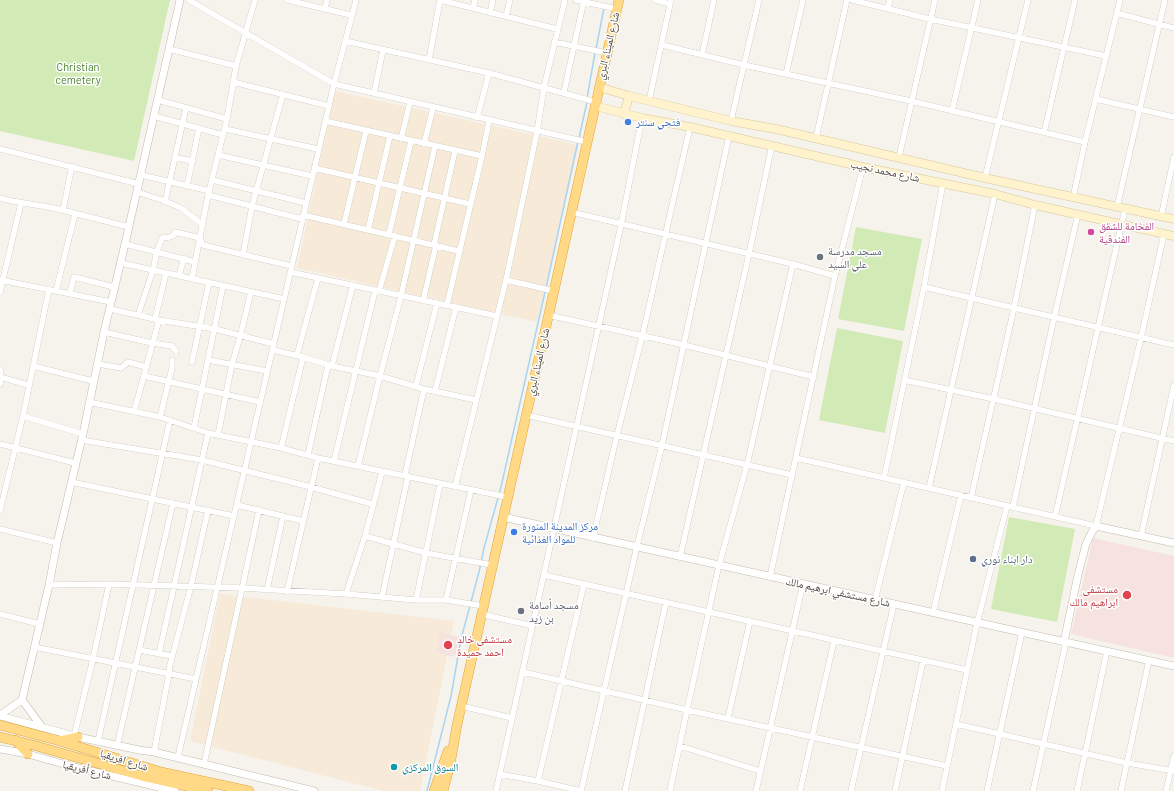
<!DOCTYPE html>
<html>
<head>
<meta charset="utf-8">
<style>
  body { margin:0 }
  canvas { display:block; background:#f6f3ec }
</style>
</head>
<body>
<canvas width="1174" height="791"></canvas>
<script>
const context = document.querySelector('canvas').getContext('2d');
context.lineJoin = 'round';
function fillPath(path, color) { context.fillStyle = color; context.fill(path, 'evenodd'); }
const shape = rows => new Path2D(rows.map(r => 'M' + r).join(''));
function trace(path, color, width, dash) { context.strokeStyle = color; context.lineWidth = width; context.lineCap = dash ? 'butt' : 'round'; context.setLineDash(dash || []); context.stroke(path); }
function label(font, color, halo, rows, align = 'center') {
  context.font = font + ' Barlow,"Noto Naskh Arabic",sans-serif'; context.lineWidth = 3; context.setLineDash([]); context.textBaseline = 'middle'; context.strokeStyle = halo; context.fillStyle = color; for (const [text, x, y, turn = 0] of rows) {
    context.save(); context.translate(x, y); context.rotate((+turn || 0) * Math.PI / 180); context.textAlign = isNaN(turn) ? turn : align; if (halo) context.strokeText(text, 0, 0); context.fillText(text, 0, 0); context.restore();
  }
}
fillPath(shape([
  [335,91,579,145,537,322,297,268],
  [220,594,454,621,420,791,384,791,190,741]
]), '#f7ead8');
fillPath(shape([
  [1093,538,1174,556,1174,658,1071,634],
  [440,632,460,637,455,657,436,653]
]), '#f6e3e0');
fillPath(shape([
  [0,0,170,0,134,161,0,131],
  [856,227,922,239,904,331,838,319],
  [837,328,903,341,885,433,819,420],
  [1009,517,1075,529,1057,622,991,609]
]), '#d2eab5');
trace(shape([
  [596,49,604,8],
  [587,98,595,53],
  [579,138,587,102],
  [546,288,578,141],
  [427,791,451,696,461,639,479,572,484,548,501,487,545,292]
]), '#a9d4f2', 1.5);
const minor = shape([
  [189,0,334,84,587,142],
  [287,0,351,15],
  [440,0,557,29],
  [576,0,617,9],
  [655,0,670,4],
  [852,0,930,19,1106,56],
  [473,8,475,0],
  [888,8,890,0],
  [325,9,327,0],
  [490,13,493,0],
  [1116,13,1174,28],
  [506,16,510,0],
  [345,41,489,73,596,102],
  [554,42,607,53],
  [662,45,744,65,911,101,1085,142],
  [169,49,236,66],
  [702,55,714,0],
  [429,60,440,0],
  [786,74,803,0],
  [233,82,329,106],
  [564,92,584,0],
  [374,93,383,50],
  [1096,99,1174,117],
  [158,100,227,119],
  [649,101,671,0],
  [952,111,978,0],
  [154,116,223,135],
  [477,118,489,73],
  [325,121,482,156,489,121],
  [731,121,759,0],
  [225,129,318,149],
  [1044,133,1075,0],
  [816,138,847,0],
  [401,139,410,102],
  [424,144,433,108],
  [0,149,139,184],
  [218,155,312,176],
  [899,157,935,0],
  [176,158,193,161],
  [314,168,470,204],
  [141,175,210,191],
  [985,178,1028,0],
  [212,180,306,203],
  [187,186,199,128],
  [137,192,162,200,181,208,203,225],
  [208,195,302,219],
  [0,198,12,201,54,208,129,227],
  [1073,198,1085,142,1120,0],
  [165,202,186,108],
  [1117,207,1165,0],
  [63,210,72,166],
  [571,212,793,264,835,276],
  [303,215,459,251],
  [1161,217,1174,157],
  [344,224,366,131],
  [368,230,390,136],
  [389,234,411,141],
  [125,244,195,262],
  [434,245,455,151],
  [243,255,252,206,283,94],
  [121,263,284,299],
  [290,272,497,316],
  [179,276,184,258],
  [192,279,208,195,227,119,236,66,255,0],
  [0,280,111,302],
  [506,280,554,291],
  [924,287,1174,345],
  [56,291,75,214],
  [379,291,395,236],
  [0,292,21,203],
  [70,293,74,277,114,287],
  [423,301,436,245],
  [447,305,482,156],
  [110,309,159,320,215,329,274,344],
  [138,315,153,270,157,251,162,238,170,237,174,235,175,232,200,238,203,245,291,266],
  [548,315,684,345,814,377],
  [155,319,166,273],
  [104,332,152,343,172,346,176,351],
  [273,350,303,357,332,366,380,376,424,389,476,400],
  [297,355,318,278],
  [208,360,267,371],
  [192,362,209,282],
  [98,364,121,368,128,362,146,367],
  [33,366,93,381],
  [332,366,353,285],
  [0,369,1,377,0,384],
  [144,376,260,402],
  [0,377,28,385],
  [904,380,994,399,1174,441],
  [416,386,437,303],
  [435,391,456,307],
  [89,402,160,417,208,433,281,448,318,458,507,497],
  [134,412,159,320],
  [526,415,792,475],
  [23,416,83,434],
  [160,417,172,368,172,360],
  [194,428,223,286],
  [218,435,232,364,240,337,251,292],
  [81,440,202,460,311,487,372,504],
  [0,444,75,463],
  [281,448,303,357],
  [308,455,328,365],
  [796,458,1096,526,1141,338,1164,234],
  [334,461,375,291],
  [358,466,380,376,401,296,435,146],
  [405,475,424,389],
  [884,478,924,287,943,183],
  [71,482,234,516],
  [455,487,506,280,537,132,544,87,565,0],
  [929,488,995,194],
  [971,498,1014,308,1035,205],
  [237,505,303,521],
  [1013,507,1054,318,1078,214],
  [0,511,23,416,49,289],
  [1055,517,1125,209],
  [0,529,57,543],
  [365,536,426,553,492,565],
  [1141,536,1174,385],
  [593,538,617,435,642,337,690,127],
  [680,557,749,254,772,145],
  [544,575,967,670],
  [770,577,835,276,863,167],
  [49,585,109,584,241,588,346,594,416,600,446,600,483,606],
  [267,590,283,516],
  [287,592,318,458],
  [346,594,365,536,382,472],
  [382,597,408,476],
  [416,600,440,484],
  [446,600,471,490],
  [875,600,904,482],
  [933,613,961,495],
  [0,614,39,624],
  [481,614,533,626],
  [34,647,196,679],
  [139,650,172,656],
  [159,654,208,433],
  [523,672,687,710,947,766],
  [461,706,512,718],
  [728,718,750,621],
  [956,724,1127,763,1174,771],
  [74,736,93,659,109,584],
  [98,741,170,420],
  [117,746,173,503],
  [680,746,760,771],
  [154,752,169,674,170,665,191,586,208,510],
  [178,757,334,84,356,0],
  [204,764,259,510],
  [499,774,538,781,581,791],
  [538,781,584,584],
  [496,791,621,225,642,118],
  [581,791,637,546,662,445,729,136],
  [625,791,666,602],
  [670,791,687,710,719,565,747,465,793,264],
  [756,791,803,584],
  [800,791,834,641],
  [851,791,894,604],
  [895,791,923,661],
  [942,791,977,623,1007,506],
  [987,791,1022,632],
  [1033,791,1066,642],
  [1077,791,1107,651],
  [1121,791,1149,660],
  [1166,791,1174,756]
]);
const tertiary = shape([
  [503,517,1174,666],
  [1064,642,1078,575,1086,544,1092,532,1096,526,1174,543],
  [22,700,42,727],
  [0,715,22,700,49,585,57,543,83,434,104,332,125,244,180,0],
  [0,716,78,737,139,750,154,752,314,791],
  [0,749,28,754,74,767,175,791]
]);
const secondary = shape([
  [599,87,629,96,731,121,776,129,985,178,1174,219],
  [595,106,642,118,690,127,863,167,995,194,1035,205,1174,236],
  [624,114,629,96]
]);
const trunk = shape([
  [0,725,60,741,161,772,249,791],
  [0,737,33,745,142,776,208,791],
  [15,740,28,754],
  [60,741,78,737],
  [434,791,448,751],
  [443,791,450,765,457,725,619,0]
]);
trace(minor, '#c2bbae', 6);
trace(tertiary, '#c2bbae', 8);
trace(secondary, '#d6c79b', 9);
trace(trunk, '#e0a43c', 10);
trace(minor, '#fff', 5.5);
trace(tertiary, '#fff', 7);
trace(secondary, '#fff3cd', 8);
trace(trunk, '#ffd985', 9);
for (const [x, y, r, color] of [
  [628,122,4,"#3f7fe0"],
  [1091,232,4,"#d1479c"],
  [820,257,4,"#6b7280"],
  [514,532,4,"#3f7fe0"],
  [973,559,4,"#5c6f8a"],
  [1127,595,5,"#e0444e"],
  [521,611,4,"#6b7280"],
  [448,645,5,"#e0444e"],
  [394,767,4,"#0f9aa8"]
]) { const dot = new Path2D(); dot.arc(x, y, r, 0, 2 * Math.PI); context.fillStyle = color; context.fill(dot); trace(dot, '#fff', 1.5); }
label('11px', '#4b4439', '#fff', [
  ["شارع الميناء البري",608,46,-77],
  ["شارع محمد نجيب",885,171,12],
  ["شارع الميناء البري",538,362,-77],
  ["شارع مستشفي ابرهيم مالك",838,592,12],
  ["شارع افريقيا",124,760,17],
  ["شارع أفريقيا",87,770,14]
]);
label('11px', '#4a7f2a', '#fff', [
  ["Christian",78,67],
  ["cemetery",78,80]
]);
label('11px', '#366cbe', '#fff', [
  ["فتحي سنتر",636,122],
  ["مركز المدينة المنورة",522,526],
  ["للمواد الغذائية",522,539]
], 'left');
label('11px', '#b23c85', '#fff', [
  ["الفخامة للشقق",1099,226],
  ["الفندقية",1099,239]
], 'left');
label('11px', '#5b616d', '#fff', [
  ["مسجد مدرسة",828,251],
  ["علي السيد",828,264],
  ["مسجد أسامة",529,605],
  ["بن زيد",529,618]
], 'left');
label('11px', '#4e5e75', '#fff', [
  ["دار ابناء نوري",981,559]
], 'left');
label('11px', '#be3a42', '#fff', [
  ["مستشفى",1118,589],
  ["ابراهيم مالك",1118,602],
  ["مستشفى خالد",457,639,"left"],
  ["احمد حميدة",457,652,"left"]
], 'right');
label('11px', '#0d838f', '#fff', [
  ["السوق المركزي",402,767]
], 'left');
</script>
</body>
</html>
